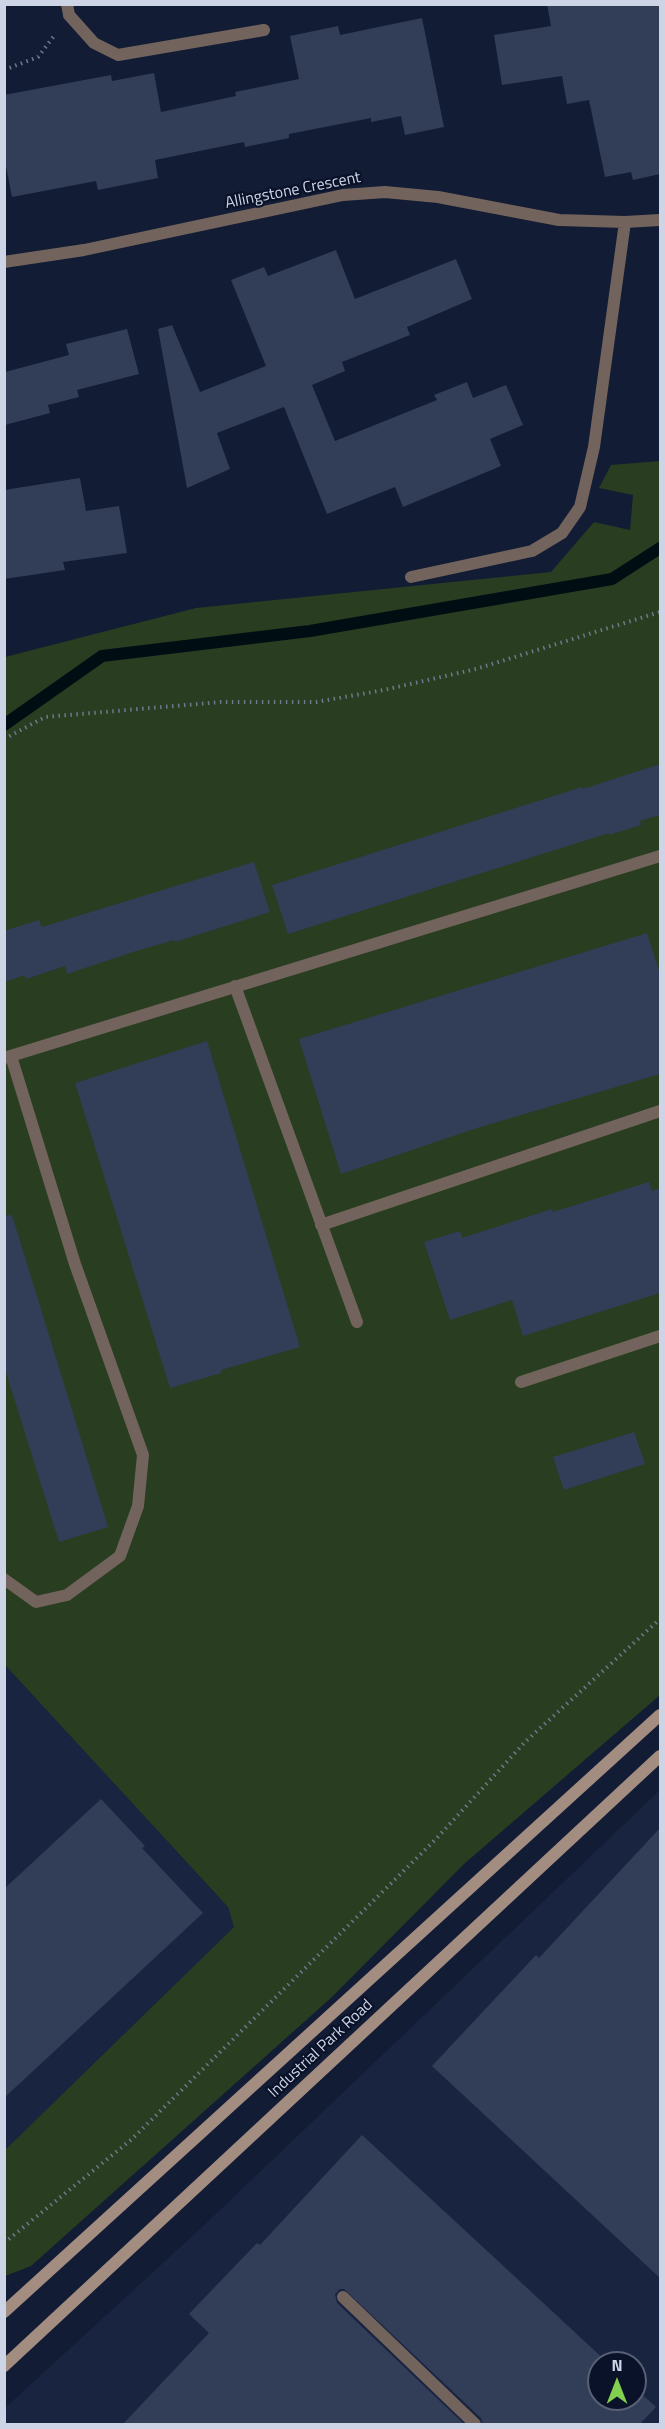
<!DOCTYPE html>
<html>
<head>
<meta charset="utf-8">
<style>
  body { margin:0 }
  #map { position:relative; width:665px; height:2429px; overflow:hidden; background:#121c34; font-family:"Titillium Web",sans-serif }
  canvas { display:block }
  .frame { position:absolute; inset:0; border:6px solid #cdd4e5; pointer-events:none }
  .north { position:absolute; left:587px; top:2351px; width:60px; height:60px; box-sizing:border-box; background:#0a1229; border:2px solid #586074; border-radius:50%; rotate:0deg; font-size:16px; font-weight:700; line-height:24px; text-align:center; color:#cdd4e5 }
  .north::after { content:''; display:block; margin:auto; width:21px; height:27px; background:#82d04f; clip-path:polygon(50% 0,100% 100%,50% 72%,0 100%) }
</style>
</head>
<body>
<div id="map">
<canvas width="665" height="2429"></canvas>
<div class="frame"></div>
<div class="north">N</div>
</div>
<script>
const context = document.querySelector('canvas').getContext('2d');
context.lineJoin = 'round';
function fillPath(path, color) { context.fillStyle = color; context.fill(path, 'evenodd'); }
const shape = rows => new Path2D(rows.map(r => 'M' + r).join(''));
function trace(path, color, width, dash) { context.strokeStyle = color; context.lineWidth = width; context.lineCap = dash ? 'butt' : 'round'; context.setLineDash(dash || []); context.stroke(path); }
function label(font, color, halo, rows, align = 'center') {
  context.font = font + ' "Titillium Web",sans-serif'; context.lineWidth = 4.5; context.setLineDash([]); context.textBaseline = 'middle'; context.strokeStyle = halo; context.fillStyle = color; for (const [text, x, y, turn = 0] of rows) {
    context.save(); context.translate(x, y); context.rotate((+turn || 0) * Math.PI / 180); context.textAlign = isNaN(turn) ? turn : align; if (halo) context.strokeText(text, 0, 0); context.fillText(text, 0, 0); context.restore();
  }
}
fillPath(shape([
  [5,1665,228,1907,234,1927,5,2150],
  [660,1790,660,2424,5,2424,5,2408,200,2229],
  [599,2363,635,2363,635,2399,599,2399]
]), '#192441');
fillPath(shape([
  [660,461,660,1695,464,1864,332,1997,31,2266,5,2276,5,2150,234,1927,228,1907,5,1665,5,657,196,608,551,572,594,522,630,530,633,495,599,488,611,465]
]), '#293d21');
trace(shape([
  [4,725,102,656,310,631,612,579,660,548]
]), '#000e14', 12);
fillPath(shape([
  [547,4,660,4,660,174,633,180,631,172,605,177,589,100,567,104,562,76,502,85,494,35,551,26],
  [422,18,444,127,405,135,401,116,371,122,371,118,289,134,289,138,245,147,244,142,155,160,158,178,98,190,96,181,12,197,4,156,4,95,111,75,112,81,154,73,161,112,236,96,235,92,299,79,290,36,338,26,340,35],
  [336,250,355,299,456,259,472,299,407,327,410,335,342,362,345,371,312,385,335,441,437,400,434,395,467,382,473,398,506,385,523,425,490,439,501,466,403,507,395,487,327,514,284,407,217,433,230,469,187,488,158,329,172,325,200,392,266,366,231,280,264,267,268,276],
  [127,329,139,374,77,390,79,397,48,405,50,413,5,425,5,372,69,355,66,344],
  [80,478,86,511,119,506,127,553,63,562,65,570,4,579,4,490],
  [660,764,660,815,640,821,641,825,609,835,609,833,288,934,272,885,582,787,583,789],
  [254,862,270,912,175,942,174,940,133,952,67,974,65,966,26,979,25,975,4,982,4,931,39,920,42,927],
  [647,933,660,974,660,1074,477,1128,341,1174,299,1039],
  [207,1041,300,1347,221,1370,221,1373,170,1388,75,1083],
  [649,1182,652,1191,660,1188,660,1293,523,1336,512,1300,450,1320,424,1242,460,1231,462,1238,552,1209,553,1212],
  [12,1215,108,1527,59,1542,4,1366,4,1216],
  [634,1432,645,1464,564,1490,553,1457],
  [101,1799,145,1846,142,1848,203,1913,4,2098,4,1889],
  [660,1828,660,2278,432,2066,536,1955,539,1958],
  [362,2135,608,2363,599,2363,599,2399,635,2399,635,2388,656,2407,640,2424,483,2424,481,2418,344,2289,340,2289,335,2294,337,2303,464,2424,123,2424,209,2333,189,2314,257,2243,260,2245]
]), '#323d58');
trace(shape([
  [4,70,38,57,54,36],
  [4,739,45,717,221,702,316,702,384,690,476,669,660,612],
  [4,2243,132,2139,436,1839,525,1742,660,1619]
]), '#6f788c', 4, [1.5, 4.5]);
trace(shape([
  [69,15,94,43,118,55,264,30],
  [343,2297,475,2424]
]), '#72635c', 12);
trace(shape([
  [67,4,69,15],
  [4,262,84,250,343,195,385,192,438,197,559,220,625,222,660,220],
  [411,577,532,551,562,533,580,507,594,447,625,222],
  [235,986,357,1322],
  [4,1058,660,856],
  [321,1225,660,1111],
  [521,1382,660,1336],
  [4,1579,36,1602,67,1595,120,1556,138,1506,143,1455,75,1264,11,1056]
]), '#72635c', 12);
trace(shape([
  [4,2312,660,1715],
  [4,2366,660,1756]
]), '#a38c80', 12);
label('16px', '#cdd4e5', '#0a1229', [
  ["Allingstone Crescent",293,191,-11],
  ["Industrial Park Road",321,2049,-43]
]);
</script>
</body>
</html>
